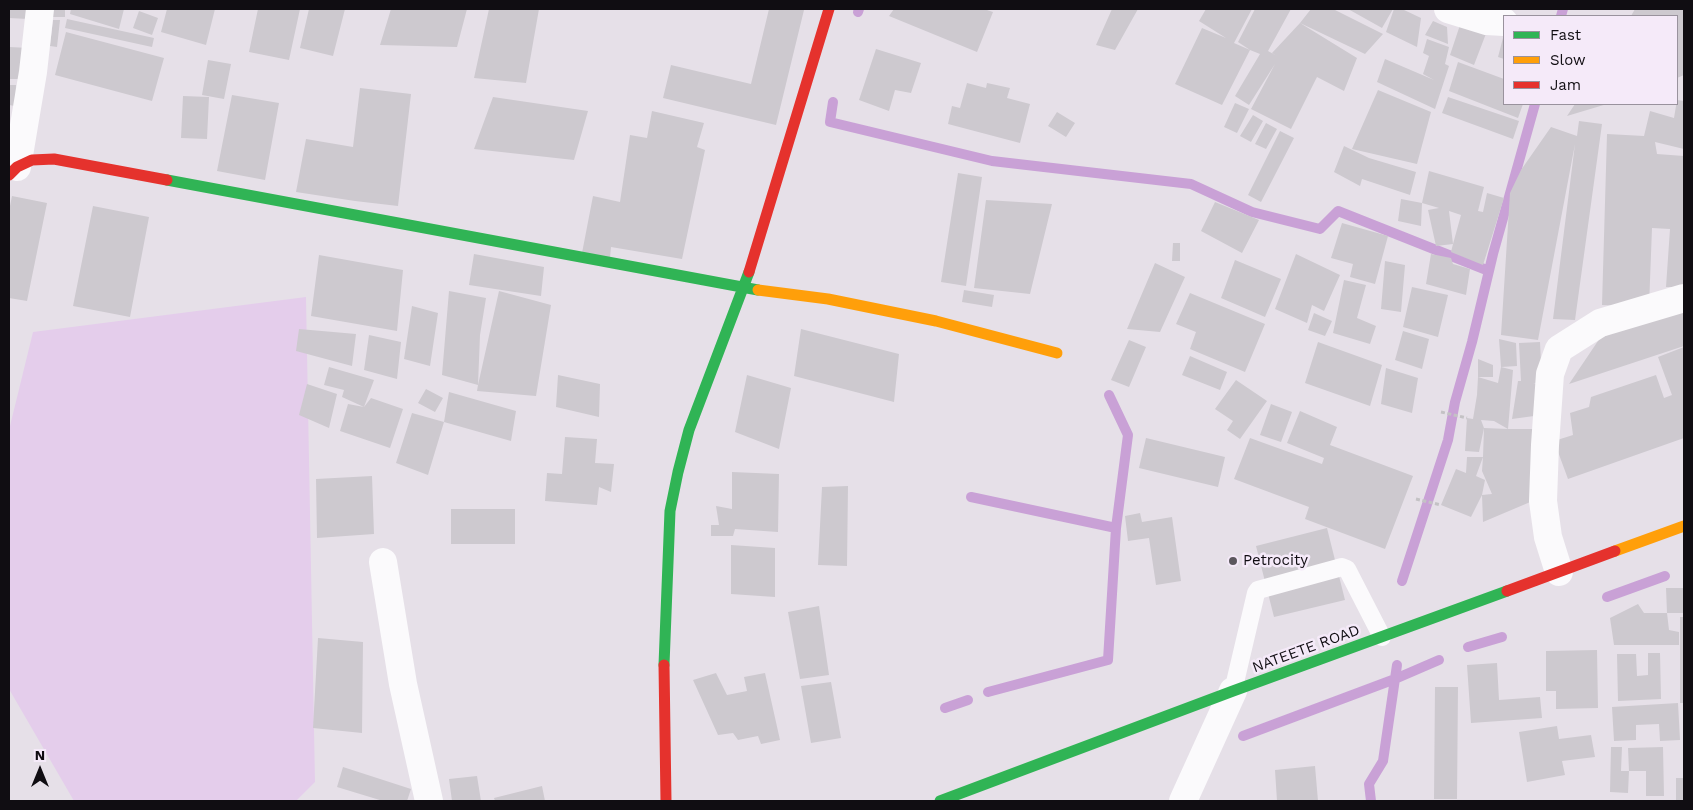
<!DOCTYPE html>
<html>
<head>
<meta charset="utf-8">
<style>
  body { margin:0 }
  #map { position:relative; width:1693px; height:810px; overflow:hidden; background:#e6e0e8; font-family:"Work Sans",sans-serif }
  canvas { display:block }
  .frame { position:absolute; inset:0; border:10px solid #100d12; pointer-events:none }
  .legend { position:absolute; left:1503px; top:15px; width:175px; height:90px; box-sizing:border-box; background:#f5eaf9; border:1px solid #99929d; margin:0; padding:6px 9px; list-style:none; font-size:15px; color:#100d12 }
  .legend li { display:flex; align-items:center; gap:10px; height:25px }
  .legend b { width:25px; border:1px solid #99929d }
  .north { position:absolute; left:15px; top:745px; width:50px; height:50px; -webkit-text-stroke:4px #f5eaf9; paint-order:stroke; rotate:0deg; font-size:14px; font-weight:700; line-height:20px; text-align:center; color:#100d12 }
  .north::after { content:''; display:block; margin:auto; width:18px; height:22px; background:#100d12; clip-path:polygon(50% 0,100% 100%,50% 72%,0 100%) }
</style>
</head>
<body>
<div id="map">
<canvas width="1693" height="810"></canvas>
<div class="frame"></div>
<ul class="legend">
<li><b style="height:6px;background:#30b455"></b>Fast</li>
<li><b style="height:6px;background:#ff9f0a"></b>Slow</li>
<li><b style="height:6px;background:#e5322d"></b>Jam</li>
</ul>
<div class="north">N</div>
</div>
<script>
const context = document.querySelector('canvas').getContext('2d');
context.lineJoin = 'round';
function fillPath(path, color) { context.fillStyle = color; context.fill(path, 'evenodd'); }
const shape = rows => new Path2D(rows.map(r => 'M' + r).join(''));
function trace(path, color, width, dash) { context.strokeStyle = color; context.lineWidth = width; context.lineCap = dash ? 'butt' : 'round'; context.setLineDash(dash || []); context.stroke(path); }
function label(font, color, halo, rows, align = 'center') {
  context.font = font + ' "Work Sans",sans-serif'; context.lineWidth = 5; context.setLineDash([]); context.textBaseline = 'middle'; context.strokeStyle = halo; context.fillStyle = color; for (const [text, x, y, turn = 0] of rows) {
    context.save(); context.translate(x, y); context.rotate((+turn || 0) * Math.PI / 180); context.textAlign = isNaN(turn) ? turn : align; if (halo) context.strokeText(text, 0, 0); context.fillText(text, 0, 0); context.restore();
  }
}
fillPath(shape([
  [306,297,315,782,296,801,74,801,9,689,9,430,33,332]
]), '#e4cdeb');
trace(shape([
  [858,12,859,9],
  [1561,16,1563,9],
  [833,102,830,122,992,161,1191,184,1252,212,1320,229,1338,211,1489,271],
  [971,497,1116,528,1128,435,1109,395],
  [1402,581,1448,440,1455,402,1472,342,1493,254,1535,104],
  [1607,597,1665,576],
  [1468,647,1502,637],
  [988,692,1108,660,1116,528],
  [945,708,968,700],
  [1243,736,1395,679,1439,660],
  [1371,801,1369,784,1383,761,1397,665]
]), '#c9a1d6', 10);
fillPath(shape([
  [9,9,28,9,28,19,9,18],
  [53,9,65,9,65,17,53,17],
  [71,9,124,9,119,29,70,14],
  [167,9,215,9,206,45,161,32],
  [258,9,300,9,289,60,249,52],
  [309,9,345,9,333,56,300,48],
  [391,9,467,9,457,47,380,45],
  [489,9,539,9,526,83,474,78],
  [769,9,804,10,776,125,663,98,671,65,751,84],
  [894,9,984,9,993,12,977,52,889,16],
  [1112,9,1138,9,1115,50,1096,45],
  [1206,9,1252,9,1234,43,1250,50,1238,42,1255,9,1291,9,1268,51,1277,56,1272,53,1300,23,1311,9,1333,9,1383,34,1365,54,1300,23,1357,58,1344,91,1317,77,1291,129,1251,109,1275,64,1249,105,1235,96,1260,54,1250,50,1222,105,1175,84,1202,28,1226,38,1199,21],
  [1348,9,1393,9,1382,28],
  [1394,9,1402,9,1421,18,1417,47,1386,32],
  [1635,9,1684,9,1684,75,1677,78,1677,16,1631,16],
  [139,11,158,18,152,35,133,28],
  [67,19,154,38,152,47,65,28],
  [53,20,60,20,57,47,50,46],
  [1433,21,1447,27,1448,44,1425,35],
  [1461,22,1487,31,1474,65,1450,55],
  [66,32,164,58,152,101,55,75],
  [1504,34,1504,59,1498,57],
  [1427,39,1449,47,1445,64,1449,66,1435,109,1377,82,1385,59,1434,80,1423,74,1429,56,1423,53],
  [9,47,30,48,29,79,9,79],
  [876,49,921,63,911,93,895,90,889,111,859,100],
  [208,60,231,64,224,99,202,95],
  [1458,62,1504,79,1504,104,1523,104,1518,118,1449,91],
  [967,83,986,88,987,83,1010,88,1007,98,1030,104,1020,143,948,124,952,106,960,108],
  [9,85,16,85,15,106,9,105],
  [360,88,411,94,398,206,355,201,296,192,306,139,353,147],
  [1378,90,1431,112,1417,164,1352,149],
  [232,95,279,103,265,180,217,171],
  [183,96,209,97,207,139,181,138],
  [493,97,588,111,574,160,474,149],
  [1448,97,1519,121,1513,139,1442,113],
  [1677,100,1684,101,1684,149,1655,142,1657,154,1684,156,1684,287,1666,287,1670,229,1652,228,1649,307,1602,305,1607,134,1644,136,1650,111,1674,118],
  [1235,103,1249,109,1237,133,1224,127],
  [1575,104,1607,104,1567,116],
  [652,111,704,123,697,147,705,150,682,259,611,247,610,258,582,253,593,196,620,202,630,135,647,138],
  [1057,112,1075,123,1066,137,1048,126],
  [1253,115,1263,121,1251,142,1240,136],
  [1579,121,1602,124,1575,320,1553,319,1575,144,1538,340,1501,335,1510,193,1521,170,1551,127,1577,136],
  [1266,123,1277,129,1266,149,1255,144],
  [1280,131,1294,138,1261,202,1248,195],
  [1344,146,1369,158,1416,172,1410,195,1362,179,1360,186,1334,172],
  [1429,171,1484,187,1478,211,1483,212,1487,193,1504,198,1483,265,1451,252,1453,244,1436,246,1428,210,1439,208,1422,203],
  [1449,211,1461,215,1453,244],
  [958,173,982,177,966,286,941,282],
  [12,196,47,203,27,301,9,298,9,211],
  [1401,199,1422,203,1421,226,1398,221],
  [986,200,1052,204,1030,294,974,288],
  [1215,202,1259,220,1242,253,1201,231],
  [93,206,149,217,130,317,73,306],
  [1342,223,1388,236,1375,284,1350,277,1353,264,1331,258],
  [1173,243,1180,243,1180,261,1172,261],
  [474,254,544,267,541,296,469,285],
  [1296,254,1340,275,1324,311,1312,305,1307,323,1275,309],
  [1431,254,1451,258,1453,264,1470,269,1466,295,1426,284],
  [319,255,403,270,397,331,311,316],
  [1235,260,1281,279,1265,317,1221,298],
  [1385,261,1405,265,1401,312,1381,309],
  [1155,263,1185,277,1160,332,1127,329],
  [1344,280,1366,285,1357,318,1376,326,1370,344,1333,333],
  [1412,287,1448,295,1438,337,1403,327],
  [964,290,994,295,992,307,962,302],
  [449,291,486,298,480,335,478,385,499,291,551,305,536,396,477,391,478,385,442,375],
  [1190,293,1265,324,1245,372,1190,349,1196,332,1176,324],
  [1684,305,1684,346,1569,384,1600,338],
  [412,306,438,313,430,366,404,359],
  [1314,313,1332,321,1325,336,1308,330],
  [299,329,356,334,352,366,296,351],
  [801,329,899,354,894,402,794,376],
  [1403,331,1429,339,1422,369,1395,360],
  [369,335,401,342,397,379,364,370],
  [1499,339,1516,343,1517,366,1501,367],
  [1129,340,1146,347,1129,387,1111,380],
  [1318,342,1382,365,1370,406,1305,383],
  [1540,342,1542,383,1533,383,1539,384,1534,416,1512,419,1518,381,1521,381,1519,343],
  [1684,347,1684,438,1568,479,1554,441,1573,435,1570,413,1589,407,1591,397,1656,375,1664,398,1672,395,1658,357],
  [1190,356,1227,372,1220,390,1182,375],
  [1478,359,1493,365,1493,377,1478,377],
  [329,367,374,380,364,407,371,398,403,409,390,448,340,431,348,404,364,407,342,397,344,390,324,385],
  [1501,367,1513,370,1508,429,1536,429,1535,500,1483,522,1482,495,1492,494,1482,471,1483,457,1476,476,1485,480,1482,495,1471,517,1441,505,1456,469,1466,473,1467,457,1483,457,1484,428,1479,452,1465,451,1467,418,1473,419,1477,395,1478,377,1498,383],
  [1481,420,1494,421,1508,429,1484,428],
  [1386,368,1418,378,1412,413,1381,404],
  [558,375,600,384,599,417,556,407],
  [747,375,791,388,779,449,735,432],
  [1236,380,1267,401,1240,439,1227,430,1233,421,1215,409],
  [307,384,337,394,329,428,299,415],
  [426,389,443,398,435,412,418,403],
  [449,392,516,411,511,441,444,422],
  [1271,404,1292,412,1281,442,1260,435],
  [1300,411,1337,427,1330,445,1413,476,1385,549,1305,519,1309,507,1234,479,1250,438,1322,464,1324,458,1287,443],
  [412,413,444,422,428,475,396,463],
  [565,437,597,439,595,463,614,464,611,492,599,487,597,505,545,501,547,473,562,474],
  [1146,438,1225,457,1218,487,1139,468],
  [732,472,779,474,778,532,735,529,733,536,711,536,711,525,719,525,716,506,732,509],
  [372,476,374,534,317,538,316,479],
  [848,486,847,566,818,565,822,487],
  [451,509,515,509,515,544,451,544],
  [1140,513,1142,522,1172,517,1181,581,1156,585,1149,538,1128,541,1125,516],
  [1327,528,1345,600,1274,617,1256,546],
  [731,545,775,548,775,597,731,594],
  [1666,588,1684,588,1684,613,1667,613,1669,630,1679,632,1679,645,1614,645,1610,618,1638,604,1644,613,1667,613],
  [819,606,829,675,800,679,788,612],
  [1680,617,1684,617,1684,703,1680,703],
  [318,638,363,642,362,733,313,728],
  [1597,650,1598,708,1556,709,1556,691,1546,691,1546,651],
  [1648,653,1660,653,1661,699,1618,701,1617,654,1636,654,1637,676,1648,675],
  [1497,663,1499,700,1540,697,1542,718,1471,723,1467,665],
  [716,673,727,695,747,691,744,677,765,673,780,740,761,744,758,736,738,740,733,733,718,735,693,680],
  [831,682,841,738,811,743,801,686],
  [1435,687,1458,687,1457,799,1434,799],
  [1678,703,1680,740,1660,741,1659,724,1636,725,1636,740,1614,741,1612,707],
  [1557,726,1559,739,1591,735,1595,757,1562,761,1565,775,1527,782,1519,732],
  [1611,747,1622,747,1621,771,1629,771,1628,748,1663,747,1664,796,1646,796,1646,771,1629,771,1628,793,1610,792],
  [1315,766,1318,801,1277,801,1275,770],
  [343,767,411,789,407,801,383,801,337,787],
  [477,776,481,801,452,801,449,779],
  [1676,778,1684,778,1684,801,1676,801],
  [542,786,545,801,495,801,494,798]
]), '#cdc9cf');
trace(shape([
  [1441,412,1467,418],
  [1416,499,1441,505]
]), '#c4c2c5', 3, [4, 2.5]);
trace(shape([
  [1233,691,1256,593,1258,590,1342,567,1347,569,1382,637]
]), '#fbfafc', 18);
trace(shape([
  [1448,9,1487,21,1504,22],
  [17,167,33,72,40,9],
  [383,562,403,684,429,801],
  [1559,572,1548,537,1543,501,1545,445,1550,374,1559,349,1600,323,1684,298],
  [1183,801,1233,691]
]), '#fbfafc', 28);
trace(shape([
  [167,180,758,290],
  [664,665,670,511,678,472,689,430,749,272],
  [940,801,1233,691,1507,591]
]), '#30b455', 11);
trace(shape([
  [758,290,828,299,936,321,1057,353],
  [1615,551,1684,526]
]), '#ff9f0a', 11);
trace(shape([
  [9,175,17,167,32,160,54,159,167,180],
  [749,272,829,9],
  [1507,591,1615,551],
  [664,665,666,801]
]), '#e5322d', 11);
for (const [x, y, r, color] of [
  [1233,561,5,"#5b575d"]
]) { const dot = new Path2D(); dot.arc(x, y, r, 0, 2 * Math.PI); context.fillStyle = color; context.fill(dot); trace(dot, '#f5eaf9', 2); }
label('15px', '#100d12', '#f5eaf9', [
  ["Petrocity",1243,561]
], 'left');
label('15px', '#100d12', '#f5eaf9', [
  ["NATEETE ROAD",1306,649,-20]
]);
</script>
</body>
</html>
